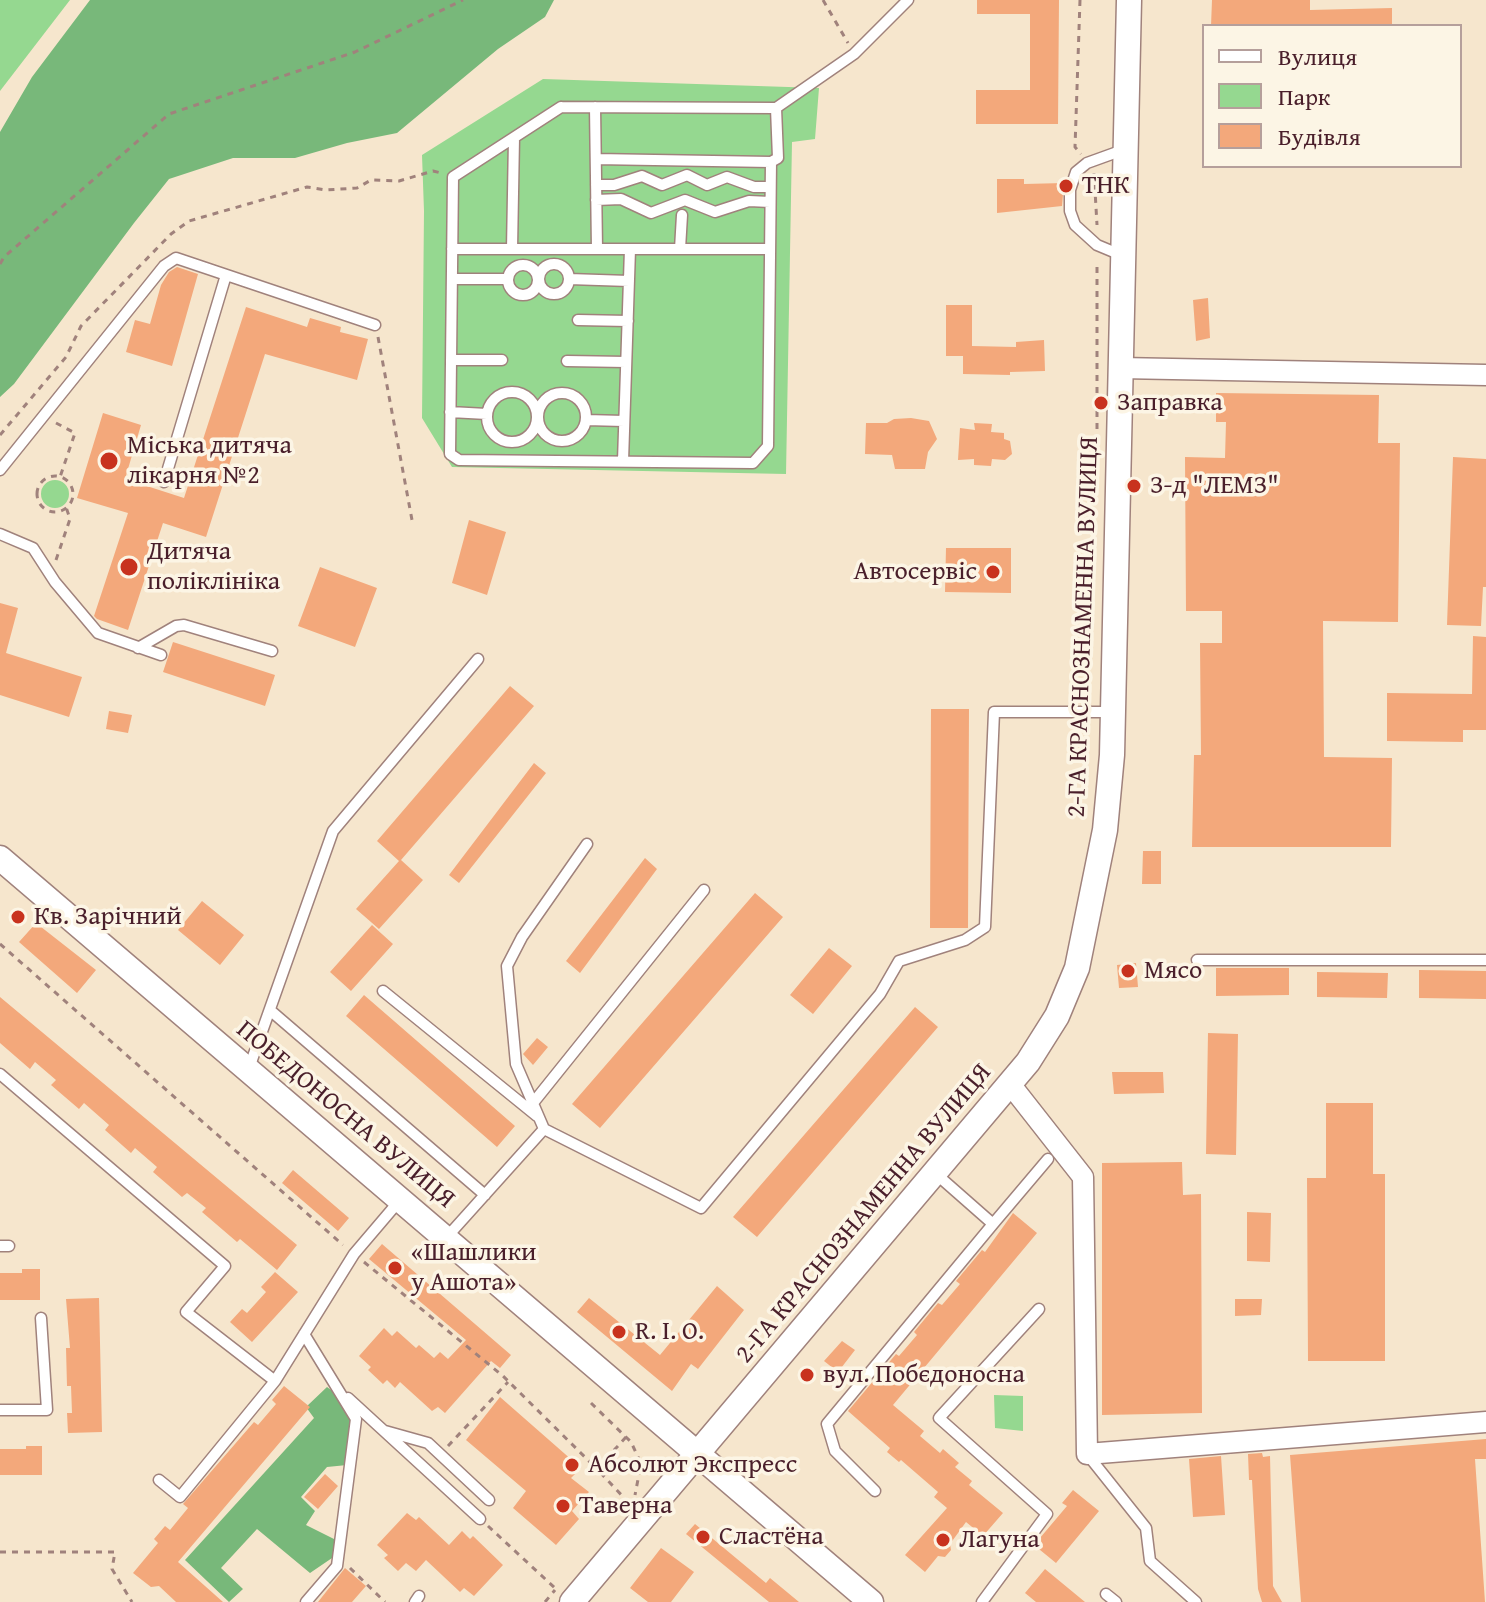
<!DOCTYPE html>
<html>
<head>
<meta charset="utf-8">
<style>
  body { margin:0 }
  #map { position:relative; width:1486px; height:1602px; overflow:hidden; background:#f6e6cd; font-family:"Gentium Book Plus",serif }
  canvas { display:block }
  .legend { position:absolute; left:1202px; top:24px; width:260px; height:144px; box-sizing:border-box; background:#fcf5e5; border:2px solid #b59f9b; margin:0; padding:10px 14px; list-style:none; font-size:24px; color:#4a1f2b }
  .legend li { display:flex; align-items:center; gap:16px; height:40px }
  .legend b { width:40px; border:2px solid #b59f9b }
</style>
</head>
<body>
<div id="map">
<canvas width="1486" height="1602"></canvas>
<ul class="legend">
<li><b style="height:10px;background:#fff"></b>Вулиця</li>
<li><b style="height:22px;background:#95d890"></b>Парк</li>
<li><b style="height:22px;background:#f3a87b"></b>Будівля</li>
</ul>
</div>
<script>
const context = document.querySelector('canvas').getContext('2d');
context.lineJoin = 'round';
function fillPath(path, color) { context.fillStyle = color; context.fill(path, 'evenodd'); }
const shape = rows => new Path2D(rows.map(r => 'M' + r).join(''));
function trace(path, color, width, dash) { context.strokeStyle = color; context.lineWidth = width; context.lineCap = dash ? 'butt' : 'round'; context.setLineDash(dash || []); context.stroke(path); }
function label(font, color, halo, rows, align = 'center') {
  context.font = font + ' "Gentium Book Plus",serif'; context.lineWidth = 7; context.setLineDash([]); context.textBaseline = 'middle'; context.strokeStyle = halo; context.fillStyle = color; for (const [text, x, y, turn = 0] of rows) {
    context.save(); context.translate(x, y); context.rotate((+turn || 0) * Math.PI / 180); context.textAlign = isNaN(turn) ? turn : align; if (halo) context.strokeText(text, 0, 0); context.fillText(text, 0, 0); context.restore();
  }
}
fillPath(shape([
  [0,0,70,0,0,91],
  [543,79,819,88,815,139,792,142,786,474,452,467,422,418,424,211,422,155],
  '41 494a14 14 0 1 1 28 0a14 14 0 1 1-28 0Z',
  [994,1395,1023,1396,1023,1431,995,1428]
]), '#95d890');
fillPath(shape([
  [90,0,554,0,545,17,498,49,397,133,347,143,295,158,233,158,169,179,134,223,14,384,0,397,0,132,32,77],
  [327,1387,338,1395,354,1419,347,1465,327,1467,301,1497,315,1511,306,1525,336,1540,335,1556,310,1573,257,1529,221,1568,243,1589,229,1602,185,1560,314,1418,306,1407]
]), '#78b87a');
fillPath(shape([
  [977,0,1059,0,1058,124,976,124,976,90,1030,90,1030,14,977,14],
  [1212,0,1310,0,1310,10,1392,8,1392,26,1211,26],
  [997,179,1024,179,1024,184,1064,183,1062,206,997,213],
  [177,267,198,274,172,366,126,352,135,320,150,324,161,285,169,272],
  [1208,298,1210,338,1196,341,1193,300],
  [946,305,972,305,972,346,1016,347,1016,342,1044,340,1045,371,1010,372,1010,375,963,374,963,356,946,356],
  [246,307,307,327,310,318,341,327,340,332,368,339,357,380,265,354,206,537,163,523,128,630,97,619,94,616,128,513,77,498,103,413,141,425,125,479,184,498],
  [1216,393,1379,395,1378,443,1400,443,1398,622,1323,621,1324,757,1392,758,1391,847,1192,847,1194,755,1201,755,1200,643,1222,643,1222,611,1186,611,1185,457,1225,458,1226,422,1216,422],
  [911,418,929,421,937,439,928,452,925,469,895,469,892,455,865,454,866,423,887,423,894,419],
  [974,423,992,424,991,432,1004,433,1004,439,1010,441,1012,454,1005,460,992,459,991,466,974,465,974,459,958,460,960,428,975,430],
  [1453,457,1486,459,1486,587,1483,587,1481,626,1447,625],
  [469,520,506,532,487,595,452,583],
  [946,548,1011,548,1011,593,945,592],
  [320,567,377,588,355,647,298,626],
  [0,603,18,608,6,653,82,677,69,717,0,695],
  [1473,636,1486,637,1486,730,1463,730,1463,742,1387,741,1387,693,1472,694],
  [173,642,275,675,265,706,163,672],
  [510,686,534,706,401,860,423,880,379,929,356,909,399,861,377,841],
  [931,709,969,709,968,928,930,928],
  [109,711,132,715,128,733,106,729],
  [534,763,546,773,459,883,449,875],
  [1143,851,1161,851,1161,884,1142,884],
  [645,858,657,869,580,973,566,961],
  [755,893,783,917,600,1128,572,1104],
  [202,901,244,935,220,965,178,930],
  [36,923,96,970,77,993,19,942],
  [372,925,393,944,351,991,330,972],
  [829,948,852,966,813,1014,790,995],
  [1136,963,1138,987,1119,988,1117,965],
  [1216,968,1289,968,1289,995,1216,996],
  [1419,970,1486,971,1486,999,1419,998],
  [1317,972,1388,973,1387,998,1317,997],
  [364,995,515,1126,497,1147,346,1016],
  [0,997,297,1245,277,1270,240,1239,237,1242,202,1212,206,1208,187,1193,182,1197,153,1172,157,1167,135,1148,131,1153,105,1130,109,1125,84,1103,79,1109,51,1085,56,1080,35,1062,30,1069,0,1043],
  [915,1007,938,1027,757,1237,733,1217],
  [1208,1033,1238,1034,1236,1155,1206,1154],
  [537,1038,548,1047,533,1065,523,1054],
  [1112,1072,1163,1072,1164,1093,1114,1094],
  [1326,1103,1373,1103,1373,1174,1385,1174,1385,1361,1308,1361,1307,1178,1326,1178],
  [1182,1162,1183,1195,1201,1194,1202,1413,1102,1415,1102,1163],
  [293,1170,349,1218,338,1231,282,1183],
  [1247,1212,1271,1213,1270,1262,1247,1261],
  [1013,1213,1037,1233,893,1405,924,1431,920,1436,940,1453,943,1449,959,1463,955,1467,972,1481,969,1485,1003,1513,983,1536,966,1522,950,1544,951,1550,945,1557,938,1556,925,1572,905,1555,947,1508,934,1497,938,1492,901,1460,899,1462,887,1452,890,1448,848,1411,896,1354,899,1356,917,1335,914,1332,938,1303,942,1305,960,1284,956,1281,982,1250,985,1252],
  [382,1244,511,1355,500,1368,491,1361,445,1413,438,1407,432,1411,400,1382,395,1388,387,1380,383,1384,368,1370,371,1367,359,1356,384,1328,392,1336,397,1331,416,1348,419,1345,434,1358,440,1352,448,1359,466,1340,369,1259],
  [22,1269,40,1269,40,1300,0,1300,0,1273,22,1273],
  [275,1272,298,1292,252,1342,230,1322,242,1309,247,1313,266,1292,261,1287],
  [717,1286,744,1310,698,1369,691,1364,672,1391,577,1312,589,1298,660,1355],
  [99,1298,102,1432,68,1433,67,1413,72,1413,71,1386,67,1386,66,1348,70,1348,66,1299],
  [1235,1299,1262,1299,1261,1315,1235,1316],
  [842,1341,855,1350,838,1372,824,1361],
  [284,1386,310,1407,178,1562,223,1602,176,1602,159,1586,151,1587,133,1573,158,1543,154,1539,165,1526,170,1530,188,1508,183,1504,254,1422,258,1425,276,1404,272,1400],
  [500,1397,581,1468,571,1478,589,1492,572,1511,579,1519,556,1545,513,1508,526,1491,466,1440],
  [1486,1439,1486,1459,1475,1459,1485,1602,1301,1602,1290,1455],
  [26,1446,42,1446,42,1475,0,1475,0,1449,26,1449],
  [1262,1453,1263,1457,1270,1456,1273,1586,1282,1602,1262,1602,1258,1589,1252,1480,1249,1480,1248,1454],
  [1221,1456,1225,1515,1193,1517,1189,1459],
  [325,1474,338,1486,318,1509,304,1497],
  [1073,1490,1099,1511,1056,1563,1034,1545,1067,1506,1062,1503],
  [407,1513,416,1520,419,1517,449,1545,462,1531,470,1539,473,1536,503,1565,474,1596,464,1588,460,1592,426,1560,416,1571,406,1563,398,1571,384,1558,388,1555,377,1545],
  [695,1524,766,1583,770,1578,799,1602,769,1602,686,1534],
  [661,1548,694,1572,671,1602,648,1602,630,1588],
  [345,1568,366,1586,352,1602,318,1602],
  [1045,1569,1085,1602,1036,1602,1025,1593]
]), '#f3a87b');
const service = shape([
  [561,107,776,108,778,158,771,162,768,446,753,463,459,460,450,454,453,177,561,107],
  [595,107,597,249],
  [776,108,854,54,908,0],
  [596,159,771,162],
  [596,185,614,185,642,176,662,185,687,175,707,185,727,177,754,187,770,187],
  [596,200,621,199,651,213,685,200,715,212,749,201,770,202],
  [452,249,770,249],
  [512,249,514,138],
  [680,249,682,215],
  [1121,255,1097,245,1075,225,1070,211,1070,190,1076,172,1087,163,1123,150],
  '539 279a15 15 0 1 1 30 0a15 15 0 1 1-30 0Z',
  '508 280a15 15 0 1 1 30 0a15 15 0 1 1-30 0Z',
  [452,279,507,279],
  [569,279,629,281],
  [578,320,628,321],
  [451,360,502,360],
  [567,361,626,362],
  '487 417a25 25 0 1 1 50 0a25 25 0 1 1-50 0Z',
  '538 417a24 24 0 1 1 48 0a24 24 0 1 1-48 0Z',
  [450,412,487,414],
  [586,420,624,421],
  [623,461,630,249],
  [0,470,164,266,176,258,375,325],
  [164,482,226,275],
  [0,534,33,548,55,582,98,633,161,655],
  [138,648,176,626,184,625,272,651],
  [1197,960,1486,960],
  [383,991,537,1116],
  [271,1011,485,1195],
  [249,1068,333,831,478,659],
  [0,1074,225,1266,186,1312,275,1381],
  [533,1103,704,890],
  [544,1129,516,1064,507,966,522,937,587,844],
  [993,1224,1048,1159],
  [446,1238,544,1129,701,1208,880,994,899,961,965,940,985,927,994,712,1112,712],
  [0,1246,9,1246],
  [304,1334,356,1419,337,1566,306,1602],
  [348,1398,480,1519],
  [0,1410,47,1410,41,1318],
  [385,1431,428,1443,489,1500],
  [1087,1454,1146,1528,1150,1561,1196,1602],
  [159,1480,180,1497,275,1381,354,1254,400,1200],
  [875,1491,835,1451,827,1424,993,1224,935,1173],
  [1106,1594,1116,1602],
  [415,1602,419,1596],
  [982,1602,1047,1514,939,1418,1039,1309]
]);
const minor = shape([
  [1120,368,1486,375],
  [1010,1084,1083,1177,1087,1454,1486,1422]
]);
const tertiary = shape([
  [0,858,871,1602],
  [572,1602,1028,1062,1057,1016,1077,968,1105,830,1112,755,1129,0]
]);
trace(service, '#a0827c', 13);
trace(minor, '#a0827c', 23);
trace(tertiary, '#a0827c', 27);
trace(shape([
  [823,0,848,43],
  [1080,0,1075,147,1081,154],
  [1094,173,1097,225],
  [0,264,4,257,169,114,355,52,463,0],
  [378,337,412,520],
  [56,423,75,433,60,477],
  [1097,429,1097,261],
  [0,435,66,357,81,326,171,234,189,221,307,187,326,190,357,188,371,180,399,181,433,171,441,173],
  '37 494a18 18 0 1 1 36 0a18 18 0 1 1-36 0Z',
  [56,560,70,519,66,507],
  [0,944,343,1245],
  [364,1262,503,1376,597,1469],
  [591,1403,631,1442,638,1457,640,1469,635,1495],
  [626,1437,597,1469,628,1502],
  [448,1446,508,1382],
  [488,1526,556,1589],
  [0,1552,115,1552,112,1569,132,1602],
  [350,1568,385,1602],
  [545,1602,555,1590]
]), '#a0827c', 3, [6, 6]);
trace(service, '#fff', 10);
trace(minor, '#fff', 20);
trace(tertiary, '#fff', 24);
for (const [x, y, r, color] of [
  [1066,186,8,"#c8321e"],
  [1101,403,8,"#c8321e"],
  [109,461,10,"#c8321e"],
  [1134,486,8,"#c8321e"],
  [129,567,10,"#c8321e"],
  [993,572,8,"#c8321e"],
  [18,917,8,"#c8321e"],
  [1128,971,8,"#c8321e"],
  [395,1268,8,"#c8321e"],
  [619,1332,8,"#c8321e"],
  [807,1375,8,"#c8321e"],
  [572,1465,8,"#c8321e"],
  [563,1506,8,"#c8321e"],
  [703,1537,8,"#c8321e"],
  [943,1540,8,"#c8321e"]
]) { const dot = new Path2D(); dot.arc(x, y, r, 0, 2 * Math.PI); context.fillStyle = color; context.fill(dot); trace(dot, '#fcf5e5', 3); }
label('26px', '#4a1f2b', '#fcf5e5', [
  ["ТНК",1082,186],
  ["Заправка",1117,403],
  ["Міська дитяча",127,446],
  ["лікарня №2",127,476],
  ["З-д \"ЛЕМЗ\"",1150,486],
  ["Дитяча",147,552],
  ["поліклініка",147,582],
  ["Автосервіс",977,572,"right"],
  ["Кв. Зарічний",34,917],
  ["Мясо",1144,971],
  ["«Шашлики",411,1253],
  ["у Ашота»",411,1283],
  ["R. I. O.",635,1332],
  ["вул. Побєдоносна",823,1375],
  ["Абсолют Экспресс",588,1465],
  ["Таверна",579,1506],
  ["Сластёна",719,1537],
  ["Лагуна",959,1540]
], 'left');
label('26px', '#4a1f2b', '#fcf5e5', [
  ["2-ГА КРАСНОЗНАМЕННА ВУЛИЦЯ",1084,627,-88],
  ["ПОБЕДОНОСНА ВУЛИЦЯ",345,1115,40],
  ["2-ГА КРАСНОЗНАМЕННА ВУЛИЦЯ",864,1214,-50]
]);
</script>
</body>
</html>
